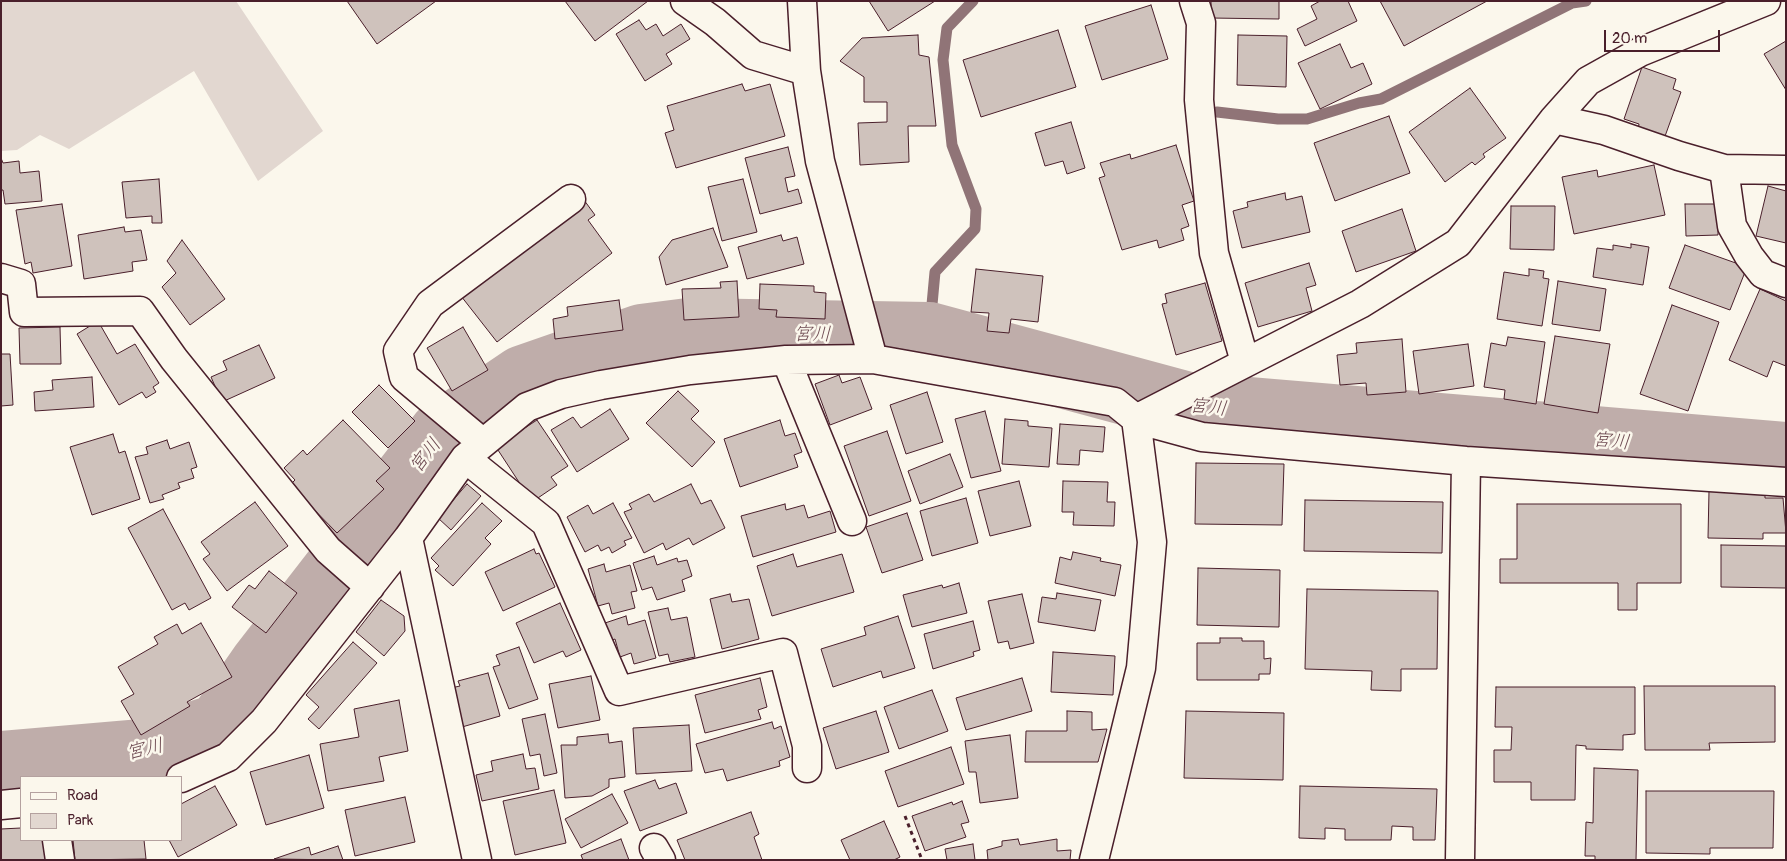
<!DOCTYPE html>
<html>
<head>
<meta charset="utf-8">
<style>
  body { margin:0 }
  #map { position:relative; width:1787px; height:861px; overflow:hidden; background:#fbf7ec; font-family:Pangolin,sans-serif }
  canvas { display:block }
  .frame { position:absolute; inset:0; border:2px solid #4a1f2b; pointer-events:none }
  .legend { position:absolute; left:20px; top:776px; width:162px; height:65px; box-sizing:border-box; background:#fbf7ec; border:1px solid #b4a19f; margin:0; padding:6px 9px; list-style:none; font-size:15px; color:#4a1f2b }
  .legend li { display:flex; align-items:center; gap:10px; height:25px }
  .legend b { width:25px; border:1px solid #b4a19f }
  .scale { position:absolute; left:1604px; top:30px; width:116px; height:22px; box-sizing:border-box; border:2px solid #4a1f2b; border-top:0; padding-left:6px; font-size:15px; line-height:18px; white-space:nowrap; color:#4a1f2b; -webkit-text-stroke:4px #fbf7ec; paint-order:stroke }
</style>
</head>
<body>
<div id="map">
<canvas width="1787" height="861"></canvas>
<div class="frame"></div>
<ul class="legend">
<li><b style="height:6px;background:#fbf7ec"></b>Road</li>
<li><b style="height:14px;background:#e2d7d0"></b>Park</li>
</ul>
<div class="scale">20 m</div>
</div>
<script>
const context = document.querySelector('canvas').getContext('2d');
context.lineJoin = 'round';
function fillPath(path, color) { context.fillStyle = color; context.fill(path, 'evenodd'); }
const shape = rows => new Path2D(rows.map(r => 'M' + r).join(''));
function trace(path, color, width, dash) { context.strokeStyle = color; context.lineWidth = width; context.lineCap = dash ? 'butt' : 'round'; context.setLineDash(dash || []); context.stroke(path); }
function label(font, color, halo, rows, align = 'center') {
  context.font = font + ' Pangolin,"Klee One",sans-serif'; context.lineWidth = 5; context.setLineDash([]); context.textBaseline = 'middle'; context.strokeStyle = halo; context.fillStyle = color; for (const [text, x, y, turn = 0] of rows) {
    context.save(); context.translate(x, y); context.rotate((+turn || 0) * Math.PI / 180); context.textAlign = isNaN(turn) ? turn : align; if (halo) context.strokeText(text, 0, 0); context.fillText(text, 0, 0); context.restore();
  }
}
fillPath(shape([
  [1,1,236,1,323,131,258,181,194,71,69,149,40,135,17,150,1,151]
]), '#e2d7d0');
trace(shape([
  [1217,112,1278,119,1307,119,1359,103,1381,99,1572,3,1586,1],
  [929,337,935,272,975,229,976,209,952,145,943,60,947,28,973,1]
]), '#907477', 11);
trace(shape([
  [1,766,140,754,221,728,264,666,444,434,524,380,642,339,689,333,929,337,1188,407,1786,457]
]), '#bfadaa', 70);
const building = shape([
  [347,1,436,1,377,44,347,1],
  [565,1,648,1,595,41,565,1],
  [869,1,935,1,888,31,869,1],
  [1211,1,1279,1,1279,19,1211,18,1211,1],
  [1320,1,1348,1,1357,21,1305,46,1297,29,1317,19,1311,6,1320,1],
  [1380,1,1487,1,1404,46,1380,1],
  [1151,5,1168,59,1102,80,1085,26,1151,5],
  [639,20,646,30,656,24,663,36,681,24,690,39,666,54,672,64,645,81,616,34,639,20],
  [1058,30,1076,87,981,117,963,60,1058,30],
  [918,35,919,55,929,57,936,126,908,126,909,162,860,165,858,123,887,122,887,102,864,102,864,77,840,61,862,38,918,35],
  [1238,35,1287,36,1286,87,1237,85,1238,35],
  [1786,41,1786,90,1764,54,1786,41],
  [1340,44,1351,68,1363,63,1372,84,1320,109,1298,63,1340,44],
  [1642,67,1676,79,1673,89,1681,92,1664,139,1638,130,1639,124,1624,119,1642,67],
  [742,84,745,91,770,84,785,136,676,168,665,133,674,130,667,106,742,84],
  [1470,88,1506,138,1483,154,1485,157,1475,165,1472,162,1445,182,1409,132,1470,88],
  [1389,116,1410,173,1335,201,1314,143,1389,116],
  [1071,122,1085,168,1067,174,1063,161,1045,166,1035,133,1071,122],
  [1176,145,1194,201,1182,205,1189,226,1181,229,1184,240,1159,248,1157,240,1122,250,1099,178,1105,176,1100,163,1130,154,1131,159,1176,145],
  [788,147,795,176,785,178,788,192,798,189,802,203,760,214,745,158,788,147],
  [1,158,3,163,19,161,20,173,39,171,42,201,5,204,3,190,1,190,1,158],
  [1654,165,1665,215,1574,234,1562,177,1597,170,1598,177,1654,165],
  [159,179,162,223,152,223,152,216,126,218,122,182,159,179],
  [743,179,757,232,722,241,708,187,743,179],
  [1768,186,1786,191,1786,243,1756,236,1768,186],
  [1285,193,1286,200,1302,196,1310,232,1242,248,1233,211,1248,207,1247,202,1285,193],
  [584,200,595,215,588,220,612,253,497,342,461,296,584,200],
  [62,204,72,266,33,273,31,262,25,264,16,210,62,204],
  [1685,204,1718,204,1718,235,1686,236,1685,204],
  [1511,206,1555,206,1554,250,1510,249,1511,206],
  [1402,209,1416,251,1356,272,1342,231,1402,209],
  [124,227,125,232,141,230,147,260,132,262,133,271,84,279,78,235,124,227],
  [713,228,728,267,666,285,659,257,672,240,713,228],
  [781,235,783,241,797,237,804,264,747,279,738,247,781,235],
  [182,240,225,299,190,325,162,287,176,273,167,261,182,240],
  [1631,244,1649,247,1643,285,1593,277,1597,248,1613,250,1613,245,1631,248,1631,244],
  [1685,245,1747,267,1730,310,1669,288,1685,245],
  [1309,263,1316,285,1306,288,1312,311,1258,327,1245,283,1309,263],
  [976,269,1043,276,1038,322,1011,319,1009,333,987,331,989,313,971,312,976,269],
  [1529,269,1544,271,1543,278,1549,279,1542,326,1497,319,1504,272,1529,276,1529,269],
  [737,281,739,317,684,320,682,289,721,288,720,282,737,281],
  [1558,281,1606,289,1600,331,1552,324,1558,281],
  [1205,283,1222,341,1176,355,1162,304,1167,303,1165,294,1205,283],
  [760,284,814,286,814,292,826,293,825,319,776,317,777,310,759,309,760,284],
  [1760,289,1786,301,1786,366,1773,361,1767,377,1729,360,1760,289],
  [619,300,623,330,555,339,553,319,568,316,567,307,619,300],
  [1672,305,1719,322,1688,411,1640,394,1672,305],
  [98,321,117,354,135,344,159,383,153,387,156,392,146,398,142,392,119,405,77,334,98,321],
  [60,327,61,364,20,364,19,328,60,327],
  [463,327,488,370,452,391,427,348,463,327],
  [1555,336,1610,344,1598,413,1544,404,1555,336],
  [1508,337,1545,342,1536,404,1504,399,1505,390,1484,387,1491,343,1506,346,1508,337],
  [1402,339,1406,392,1367,395,1366,383,1340,385,1337,355,1357,353,1356,343,1402,339],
  [1468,344,1474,386,1419,394,1413,351,1468,344],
  [259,345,275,378,222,402,211,377,227,370,223,361,259,345],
  [1,354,10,354,13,405,1,406,1,354],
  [839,375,842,383,860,377,872,409,830,425,815,384,839,375],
  [92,377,94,407,35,411,34,392,53,390,52,380,92,377],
  [379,385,415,421,388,448,352,412,379,385],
  [678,391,699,411,691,419,715,442,692,467,646,423,678,391],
  [927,392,943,442,906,454,890,405,927,392],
  [610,409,629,439,577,472,551,430,573,417,581,428,610,409],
  [985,411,1001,471,971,478,955,419,985,411],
  [1005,419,1028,421,1028,426,1052,428,1049,467,1002,464,1005,419],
  [343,420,390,468,376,481,384,489,337,533,290,485,295,480,284,468,303,450,307,455,343,420],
  [537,420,568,466,551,477,557,485,532,502,496,447,537,420],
  [780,420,785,436,795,433,802,452,794,455,798,467,740,487,724,439,780,420],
  [1060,424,1105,427,1103,452,1080,450,1079,465,1057,464,1060,424],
  [887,431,911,501,869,516,844,446,887,431],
  [113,434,119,453,125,451,140,499,92,515,70,447,113,434],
  [167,440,170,449,189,442,197,467,191,469,194,478,178,483,180,488,162,495,164,499,150,503,135,457,148,454,146,447,167,440],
  [950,454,963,487,920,504,908,471,950,454],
  [1196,463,1284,464,1282,525,1195,524,1196,463],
  [1019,481,1031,526,990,536,978,491,1019,481],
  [1063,481,1108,482,1107,502,1115,502,1114,526,1073,525,1074,512,1062,512,1063,481],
  [467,484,481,496,451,530,438,518,467,484],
  [691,484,701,504,711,500,725,528,693,545,689,538,666,550,663,543,644,553,624,512,632,509,629,504,649,494,654,502,691,484],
  [1709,491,1765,492,1765,498,1783,498,1786,533,1763,533,1763,539,1708,538,1709,491],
  [966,498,978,543,932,556,920,511,966,498],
  [1305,500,1443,502,1442,553,1304,551,1305,500],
  [255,502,288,546,227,591,203,559,210,554,201,542,255,502],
  [482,503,502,521,485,538,491,544,453,586,435,570,439,566,431,558,482,503],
  [613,503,632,538,624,541,626,545,612,553,609,547,601,551,598,545,585,552,567,517,588,505,593,514,613,503],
  [785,504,786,510,804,505,808,518,830,511,836,532,753,557,741,516,785,504],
  [1517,504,1681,504,1681,583,1637,583,1637,610,1618,610,1618,583,1500,583,1500,559,1517,559,1517,504],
  [163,509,211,598,189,610,185,603,172,610,128,528,163,509],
  [907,513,923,560,882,573,866,527,907,513],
  [1721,545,1786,546,1786,588,1721,587,1721,545],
  [534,549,536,554,539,553,555,587,503,611,485,572,534,549],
  [1073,552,1101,558,1100,561,1121,565,1115,596,1055,583,1060,557,1071,560,1073,552],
  [793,554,797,567,842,554,854,592,772,616,757,566,793,554],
  [654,556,657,565,677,558,678,562,687,560,692,576,682,580,685,591,657,600,652,587,642,590,633,563,654,556],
  [604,564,606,572,630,565,637,591,631,592,635,608,612,614,609,603,598,606,588,569,604,564],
  [1198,568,1280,570,1279,627,1197,625,1198,568],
  [269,571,297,593,266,633,232,607,249,585,255,589,269,571],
  [959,583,967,613,912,627,903,595,942,585,943,588,959,583],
  [1307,589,1438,591,1437,669,1401,669,1401,691,1371,690,1372,671,1305,669,1307,589],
  [1057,593,1101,600,1095,631,1038,622,1042,597,1056,599,1057,593],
  [730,594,732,602,749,599,759,639,722,649,710,599,730,594],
  [1022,594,1034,643,1010,649,1008,641,998,643,988,601,1022,594],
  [381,600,404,616,405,631,384,656,356,632,381,600],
  [560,603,581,650,566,657,563,651,534,663,516,623,560,603],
  [668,608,671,620,687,617,695,657,670,662,668,654,659,656,648,612,668,608],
  [626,616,628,625,645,620,656,658,634,664,631,653,620,657,615,639,610,641,605,623,626,616],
  [898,616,915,668,883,678,881,671,833,687,821,649,866,635,864,627,898,616],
  [973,621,980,650,973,652,974,656,933,669,924,634,973,621],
  [201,623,232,677,187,702,190,706,141,735,121,701,134,694,118,667,158,644,154,637,177,624,182,634,201,623],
  [1220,638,1242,638,1242,641,1264,641,1264,659,1271,658,1270,674,1259,674,1259,680,1197,680,1197,643,1220,643,1220,638],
  [353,642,377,663,319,729,308,719,319,707,306,695,353,642],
  [519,647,538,699,509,709,493,667,500,665,496,655,519,647],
  [1053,652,1115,656,1113,695,1051,692,1053,652],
  [488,673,500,716,462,727,451,688,460,686,458,681,488,673],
  [591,676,600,720,558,728,549,684,591,676],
  [760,678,767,707,758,710,761,719,705,733,695,695,760,678],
  [1022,678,1032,711,966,730,956,698,1022,678],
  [1644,686,1775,686,1775,742,1709,743,1710,750,1645,750,1644,686],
  [1496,687,1635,687,1635,734,1623,735,1623,750,1586,749,1586,746,1576,745,1575,800,1531,800,1531,782,1494,782,1494,750,1511,750,1512,727,1495,727,1496,687],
  [932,690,948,731,899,749,884,707,932,690],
  [399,700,408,751,379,757,384,781,328,791,320,744,359,737,354,709,399,700],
  [876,711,889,752,836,769,823,728,876,711],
  [1067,711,1092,712,1092,730,1107,729,1098,762,1025,762,1026,731,1067,731,1067,711],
  [1186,711,1284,713,1283,780,1184,778,1186,711],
  [545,714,557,773,544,776,540,754,530,756,522,719,545,714],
  [772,722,774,729,781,726,790,757,779,761,780,766,727,781,723,769,705,773,696,744,772,722],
  [689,725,692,771,636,774,633,728,689,725],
  [608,734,609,743,622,741,625,777,609,779,609,787,592,796,565,798,561,745,577,745,577,737,608,734],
  [1010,735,1018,798,980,803,976,772,969,772,965,741,1010,735],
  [951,747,964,784,898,807,885,771,951,747],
  [523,754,526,769,535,768,539,789,482,801,476,775,493,771,491,761,523,754],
  [309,755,324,808,266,825,250,772,309,755],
  [1594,768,1638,770,1636,860,1595,860,1595,856,1585,856,1586,822,1593,823,1594,768],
  [655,780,659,789,676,783,687,813,640,831,624,791,655,780],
  [215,786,237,825,178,857,169,840,181,840,181,804,215,786],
  [1300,786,1437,789,1435,840,1413,840,1413,827,1392,826,1391,840,1345,840,1345,829,1325,828,1325,839,1299,838,1300,786],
  [554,790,566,843,515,855,503,801,554,790],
  [1646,791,1774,791,1773,848,1710,848,1710,854,1646,853,1646,791],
  [612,794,628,823,581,848,565,819,612,794],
  [405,797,415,842,355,856,345,810,405,797],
  [962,801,969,822,961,824,966,837,925,851,912,816,952,802,953,805,962,801],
  [751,812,759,834,754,837,762,860,685,860,677,840,751,812],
  [884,821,900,857,894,860,850,860,841,840,884,821],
  [21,828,21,840,45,840,46,860,1,860,1,829,21,828],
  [621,839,629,860,583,860,581,855,621,839],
  [1018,839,1020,845,1057,839,1057,851,1071,850,1070,860,988,860,987,850,1002,846,1002,841,1018,839],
  [73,840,144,840,146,859,75,860,73,840],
  [973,844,975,860,947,860,945,849,973,844],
  [338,846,343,860,274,859,309,847,311,855,338,846]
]);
fillPath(building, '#cfc2bc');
trace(building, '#4a1f2b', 1);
const minor = shape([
  [685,1,715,22,753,55,806,71],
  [802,1,806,71,820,161,873,359],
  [1194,1,1201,23,1199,100,1214,253,1245,362],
  [1554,119,1604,130,1679,156,1724,169,1786,170],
  [1724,169,1732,226,1749,256,1763,274,1786,283],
  [1,278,21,284,24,312,140,311,174,359,328,550,370,587],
  [786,360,852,521],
  [1136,419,1360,304,1458,243,1554,119,1588,81,1640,52,1766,1],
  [483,443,404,377,398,351,430,304,571,199],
  [465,458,546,523,619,691,783,653,807,746,807,768],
  [408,538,477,860],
  [181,778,228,757,264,721,408,538,465,458,527,407,561,394,601,385,690,370,786,360,873,359,1115,402,1136,419,1202,437,1466,461,1786,482],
  [1,805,21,803],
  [57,840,60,860],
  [654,848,661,860],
  [1094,860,1141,668,1152,542,1136,419],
  [1460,860,1466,461]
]);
trace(minor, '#4a1f2b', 31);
trace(shape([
  [905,816,922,860]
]), '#4a1f2b', 3, [4, 4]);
trace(minor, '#fbf7ec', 28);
label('italic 19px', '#6d4a51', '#fbf7ec', [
  ["宮川",812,335,1],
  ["宮川",1208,408,6],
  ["宮川",1611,442,5],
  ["宮川",426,456,-52],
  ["宮川",145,750,-13]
]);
</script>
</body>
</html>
